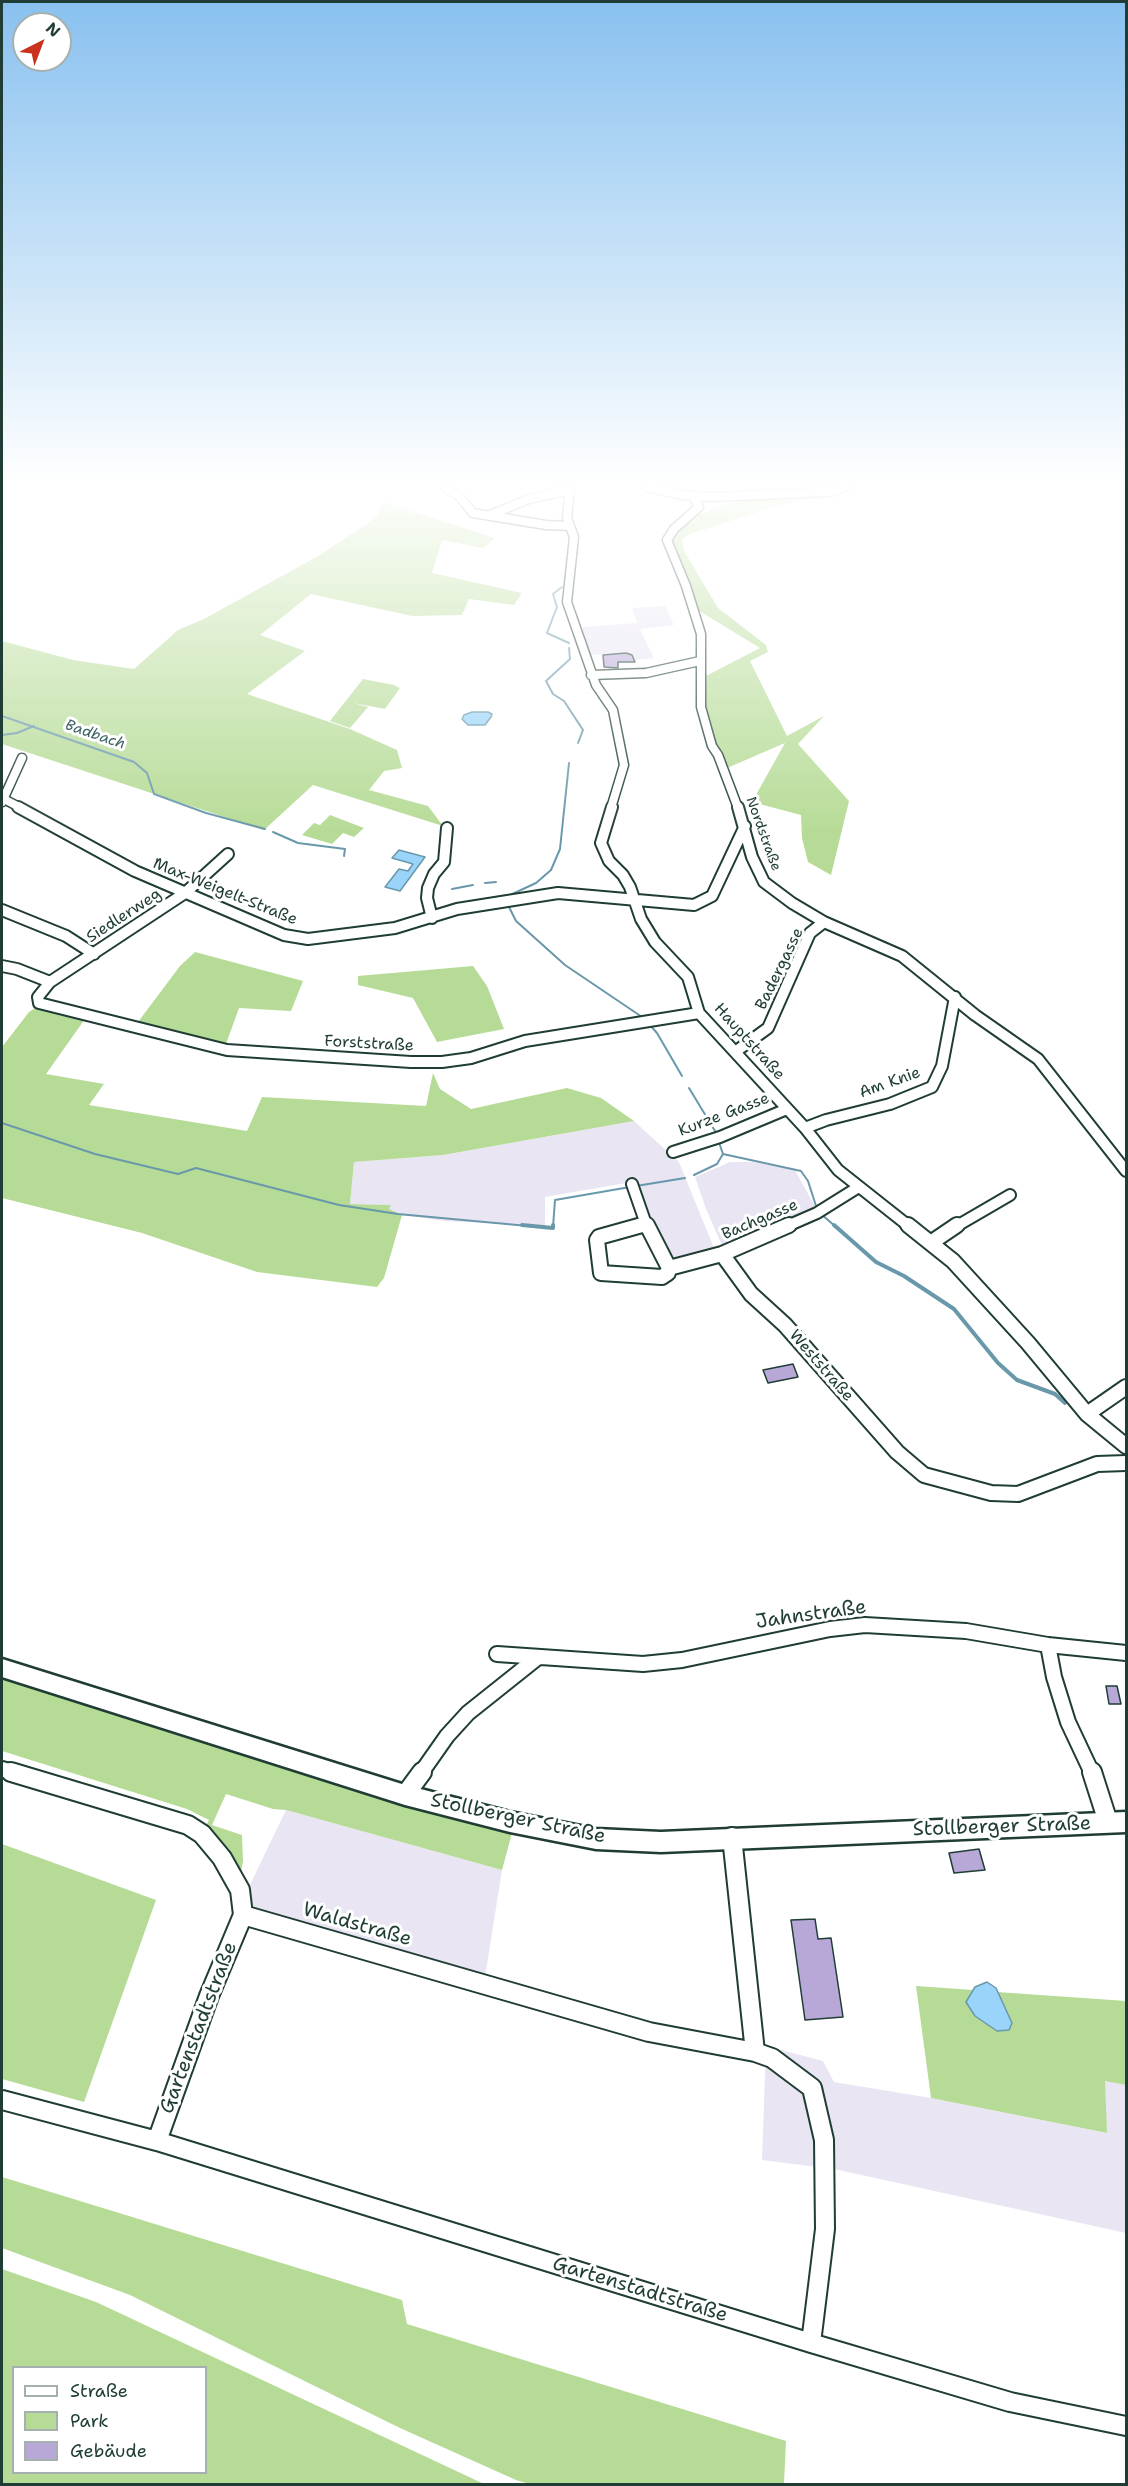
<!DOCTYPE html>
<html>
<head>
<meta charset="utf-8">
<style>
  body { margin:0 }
  #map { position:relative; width:1128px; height:2486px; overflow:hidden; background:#fff; font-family:"Shantell Sans",sans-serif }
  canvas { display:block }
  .frame { position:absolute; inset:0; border:3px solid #1f3d34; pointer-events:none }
  .legend { position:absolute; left:12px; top:2366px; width:195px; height:108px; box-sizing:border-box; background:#fff; border:2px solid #a5b1ae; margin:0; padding:8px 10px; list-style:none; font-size:18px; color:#1f3d34 }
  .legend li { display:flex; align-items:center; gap:12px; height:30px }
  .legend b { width:30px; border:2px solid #a5b1ae }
  .north { position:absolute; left:12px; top:12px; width:60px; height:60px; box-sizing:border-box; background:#fff; border:2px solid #a5b1ae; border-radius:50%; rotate:42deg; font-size:16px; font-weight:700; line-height:24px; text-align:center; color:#1f3d34 }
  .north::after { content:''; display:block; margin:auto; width:21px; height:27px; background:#c8321e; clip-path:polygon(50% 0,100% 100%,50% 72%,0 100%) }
</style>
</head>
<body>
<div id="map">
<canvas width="1128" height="2486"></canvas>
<div class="frame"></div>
<ul class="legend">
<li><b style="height:8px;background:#fff"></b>Straße</li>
<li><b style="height:16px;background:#b6db96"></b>Park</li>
<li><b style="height:16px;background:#b7a8d8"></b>Gebäude</li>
</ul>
<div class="north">N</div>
</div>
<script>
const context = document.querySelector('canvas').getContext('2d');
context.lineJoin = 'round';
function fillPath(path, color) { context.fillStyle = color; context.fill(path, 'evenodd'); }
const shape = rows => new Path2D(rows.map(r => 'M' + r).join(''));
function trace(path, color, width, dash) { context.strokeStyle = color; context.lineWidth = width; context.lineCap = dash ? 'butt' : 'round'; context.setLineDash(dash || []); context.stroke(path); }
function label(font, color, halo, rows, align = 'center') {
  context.font = font + ' "Shantell Sans",sans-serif'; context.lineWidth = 6; context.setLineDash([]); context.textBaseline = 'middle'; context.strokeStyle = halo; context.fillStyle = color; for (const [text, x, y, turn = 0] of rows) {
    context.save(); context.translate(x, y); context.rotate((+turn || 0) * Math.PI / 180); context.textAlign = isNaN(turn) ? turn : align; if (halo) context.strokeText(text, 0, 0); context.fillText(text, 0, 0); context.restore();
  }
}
fillPath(shape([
  [665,606,674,625,640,629,654,658,634,660,632,655,626,653,590,655,582,627,637,623,632,608],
  [634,1121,679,1162,716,1253,671,1263,632,1182,545,1197,545,1226,445,1221,402,1215,388,1209,391,1205,350,1204,354,1162,443,1155],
  [730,1162,752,1162,795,1170,817,1210,724,1250,706,1209,695,1177],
  [286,1810,502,1870,485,1977,250,1910,247,1891],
  [766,2046,823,2061,834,2082,931,2098,1106,2133,1105,2081,1126,2085,1126,2233,834,2169,762,2160]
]), '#e9e5f3');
fillPath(shape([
  [842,492,776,506,690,534,682,539,684,551,718,608,766,645,768,652,750,661,787,736,824,716,798,744,849,801,831,875,808,862,802,838,801,815,752,802,785,743,727,768,712,736,704,708,704,677,760,648,696,609,670,540,675,529,689,518,738,500],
  [383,502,495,538,483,548,442,540,432,573,522,593,514,605,469,599,462,615,412,616,311,594,260,635,305,651,247,694,350,729,397,750,402,768,384,771,369,790,428,806,443,826,313,785,264,830,2,744,2,641,73,660,134,669,178,630,204,619,320,555,377,517],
  [363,679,394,685,400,688,385,709,353,703,368,707,350,728,330,721],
  [330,815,364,828,354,837,343,833,332,844,302,835,314,823,320,825],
  [195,952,303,981,291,1011,239,1008,226,1044,138,1022,180,966],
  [473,966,487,986,504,1029,437,1042,413,998,358,985,358,976],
  [37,1007,85,1019,46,1074,104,1084,89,1105,247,1131,262,1097,426,1106,433,1073,440,1089,471,1109,567,1088,601,1098,634,1121,443,1155,354,1162,350,1204,391,1205,389,1209,402,1215,384,1278,377,1287,257,1272,142,1233,2,1198,2,1047,29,1012],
  [2,1678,379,1796,512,1833,502,1870,286,1810,273,1809,226,1794,212,1825,242,1835,243,1861,240,1879,204,1829,209,1820,187,1809,2,1751],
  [2,1844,156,1900,84,2102,2,2079],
  [916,1986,973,1990,966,2002,1000,2000,997,1992,1126,2001,1126,2085,1105,2081,1107,2133,931,2098],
  [2,2177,402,2300,407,2324,786,2441,784,2484,530,2484,516,2480,400,2428,130,2295,2,2248],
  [2,2269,96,2302,484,2484,2,2484],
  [14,2368,206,2368,206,2472,14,2472]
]), '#b6db96');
const water = shape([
  [472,712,488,712,492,714,491,717,485,725,468,725,462,719,464,715,472,712],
  [399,850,425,857,400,891,385,887,399,869,408,871,413,864,392,858,399,850],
  [987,1982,996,1988,1012,2023,1009,2030,997,2031,975,2016,966,2002,975,1987,987,1982]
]);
fillPath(water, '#9ad4fa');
trace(water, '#6998ab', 1.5);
trace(shape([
  [562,587,553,594,557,607,547,633,569,643],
  [569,648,570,659,546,681,553,694,564,701,583,730,578,743],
  [2,716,134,762,147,773,154,794,206,813,265,829],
  [2,735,17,733,34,726],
  [273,832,298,843,345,849,344,856],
  [485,883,496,882],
  [452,889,473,885],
  [508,896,536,883,551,870,560,849,569,763],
  [507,903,516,921,565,965,645,1019],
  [649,1024,657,1033,682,1076],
  [689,1088,715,1131,723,1154,801,1171,808,1181,817,1209],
  [2,1123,95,1154,178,1174,196,1168,339,1205,398,1214,539,1227],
  [694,1175,717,1164,723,1154],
  [636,1186,685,1178],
  [821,1214,836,1227],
  [553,1227,555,1200,630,1187]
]), '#6998ab', 2);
trace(shape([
  [522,1225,553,1228,553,1225],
  [834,1225,876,1262,904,1276,954,1309,998,1363,1017,1380,1055,1394,1065,1403]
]), '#6998ab', 4);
const building = shape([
  [626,653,632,655,635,662,618,662,618,668,604,667,603,655,626,653],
  [793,1364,798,1377,768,1383,763,1370,793,1364],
  [1106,1686,1117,1686,1121,1704,1109,1704,1106,1686],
  [979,1849,985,1870,954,1873,949,1853,979,1849],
  [815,1919,818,1939,831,1938,843,2017,805,2020,791,1920,815,1919]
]);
fillPath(building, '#b7a8d8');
trace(building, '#1f3d34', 1.5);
const minorFar3 = shape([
  [570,487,567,518,574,537,567,602,596,685,613,710,624,765,611,808],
  [646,487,683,495,712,497,830,492,845,487],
  [447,489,458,495,473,513,546,525,569,526],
  [693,496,699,507,674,529,667,540,686,586,701,634,701,707,712,746,718,755,738,808],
  [490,515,529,499,569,490],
  [591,675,646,673,700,661],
  [2,798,21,808],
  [2,802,22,758]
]);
const minorFar2 = shape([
  [18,807,135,871,284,935,308,939,395,928,457,909,558,893,694,905,712,896,745,826],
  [612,807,601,843,609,861,623,875,630,887,641,919,655,942,688,977,699,1013,805,1128,838,1170,910,1227],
  [738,807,752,857,764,882,792,903,824,922,902,956,975,1015,1038,1059,1126,1171],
  [228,854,185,893,50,982,38,997,39,1003,227,1050,411,1062,442,1062,471,1058,525,1041,699,1013],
  [2,910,66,936,94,954],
  [432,918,427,898,428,888,434,874,444,862,447,828],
  [2,966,17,969,50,982],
  [735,1052,768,1028,810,933,824,922],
  [805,1128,826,1120,890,1104,932,1087,942,1066,955,997],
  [673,1152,720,1137,787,1109],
  [632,1184,647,1227],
  [636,1227,646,1224],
  [785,1227,817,1213,857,1188],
  [955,1227,1010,1195]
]);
const minorFar1 = shape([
  [642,1225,599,1237,597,1240,601,1273,662,1277,668,1273,669,1268],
  [647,1225,669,1268,722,1254,789,1225],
  [908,1225,953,1261,1028,1343,1087,1414,1126,1446],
  [932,1242,957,1225],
  [722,1254,751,1294,785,1325,897,1452,924,1475,991,1493,1018,1494,1097,1464,1126,1463],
  [1087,1414,1126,1387],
  [1048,1645,1054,1677,1068,1722,1092,1773],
  [497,1654,643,1664,682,1660,830,1629,865,1625,966,1631,1048,1645,1126,1653],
  [2,1769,16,1773],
  [421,1773,447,1736,468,1713,537,1658]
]);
const minor = shape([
  [11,1772,188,1825,202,1834,222,1858,240,1890,243,1915,649,2032,755,2052],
  [1092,1772,1108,1822],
  [405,1795,422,1772],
  [732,1837,755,2052,772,2058,812,2088,824,2140,825,2229,811,2343],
  [2,2100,157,2141,811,2343,1010,2402,1126,2426],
  [157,2141,209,1996,243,1915]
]);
const major = shape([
  [2,1659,405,1785,510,1812,596,1829,661,1832,1126,1812,1126,1832,661,1852,596,1849,510,1832,405,1805,2,1677,2,1659]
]);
trace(minorFar3, '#1f3d34', 11);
trace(minorFar2, '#1f3d34', 14);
trace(minorFar1, '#1f3d34', 18);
trace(minor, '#1f3d34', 22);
trace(major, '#1f3d34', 5);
trace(minorFar3, '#fff', 8);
trace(minorFar2, '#fff', 10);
trace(minorFar1, '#fff', 14);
trace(minor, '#fff', 18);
fillPath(major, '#fff');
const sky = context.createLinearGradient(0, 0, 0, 835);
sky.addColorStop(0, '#89c1ef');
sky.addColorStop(0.58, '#fff');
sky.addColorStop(1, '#ffffff00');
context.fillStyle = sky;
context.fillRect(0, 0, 1128, 835);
label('14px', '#1f3d34', '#fff', [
  ["Nordstraße",763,834,70]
]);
label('italic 15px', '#3e6366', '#fff', [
  ["Badbach",95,735,19]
]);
label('16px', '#1f3d34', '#fff', [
  ["Max-Weigelt-Straße",225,892,22],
  ["Siedlerweg",124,916,-33],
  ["Badergasse",780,969,-64],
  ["Hauptstraße",749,1042,48],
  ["Forststraße",369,1044,3],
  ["Am Knie",890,1083,-20],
  ["Kurze Gasse",724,1115,-21],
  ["Bachgasse",760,1220,-23],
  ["Weststraße",821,1366,49]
]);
label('20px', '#1f3d34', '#fff', [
  ["Jahnstraße",811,1615,-8],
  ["Stollberger Straße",518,1819,12],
  ["Stollberger Straße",1002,1827,-2],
  ["Waldstraße",357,1925,16],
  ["Gartenstadtstraße",199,2028,-69],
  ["Gartenstadtstraße",640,2290,17]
]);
</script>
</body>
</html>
